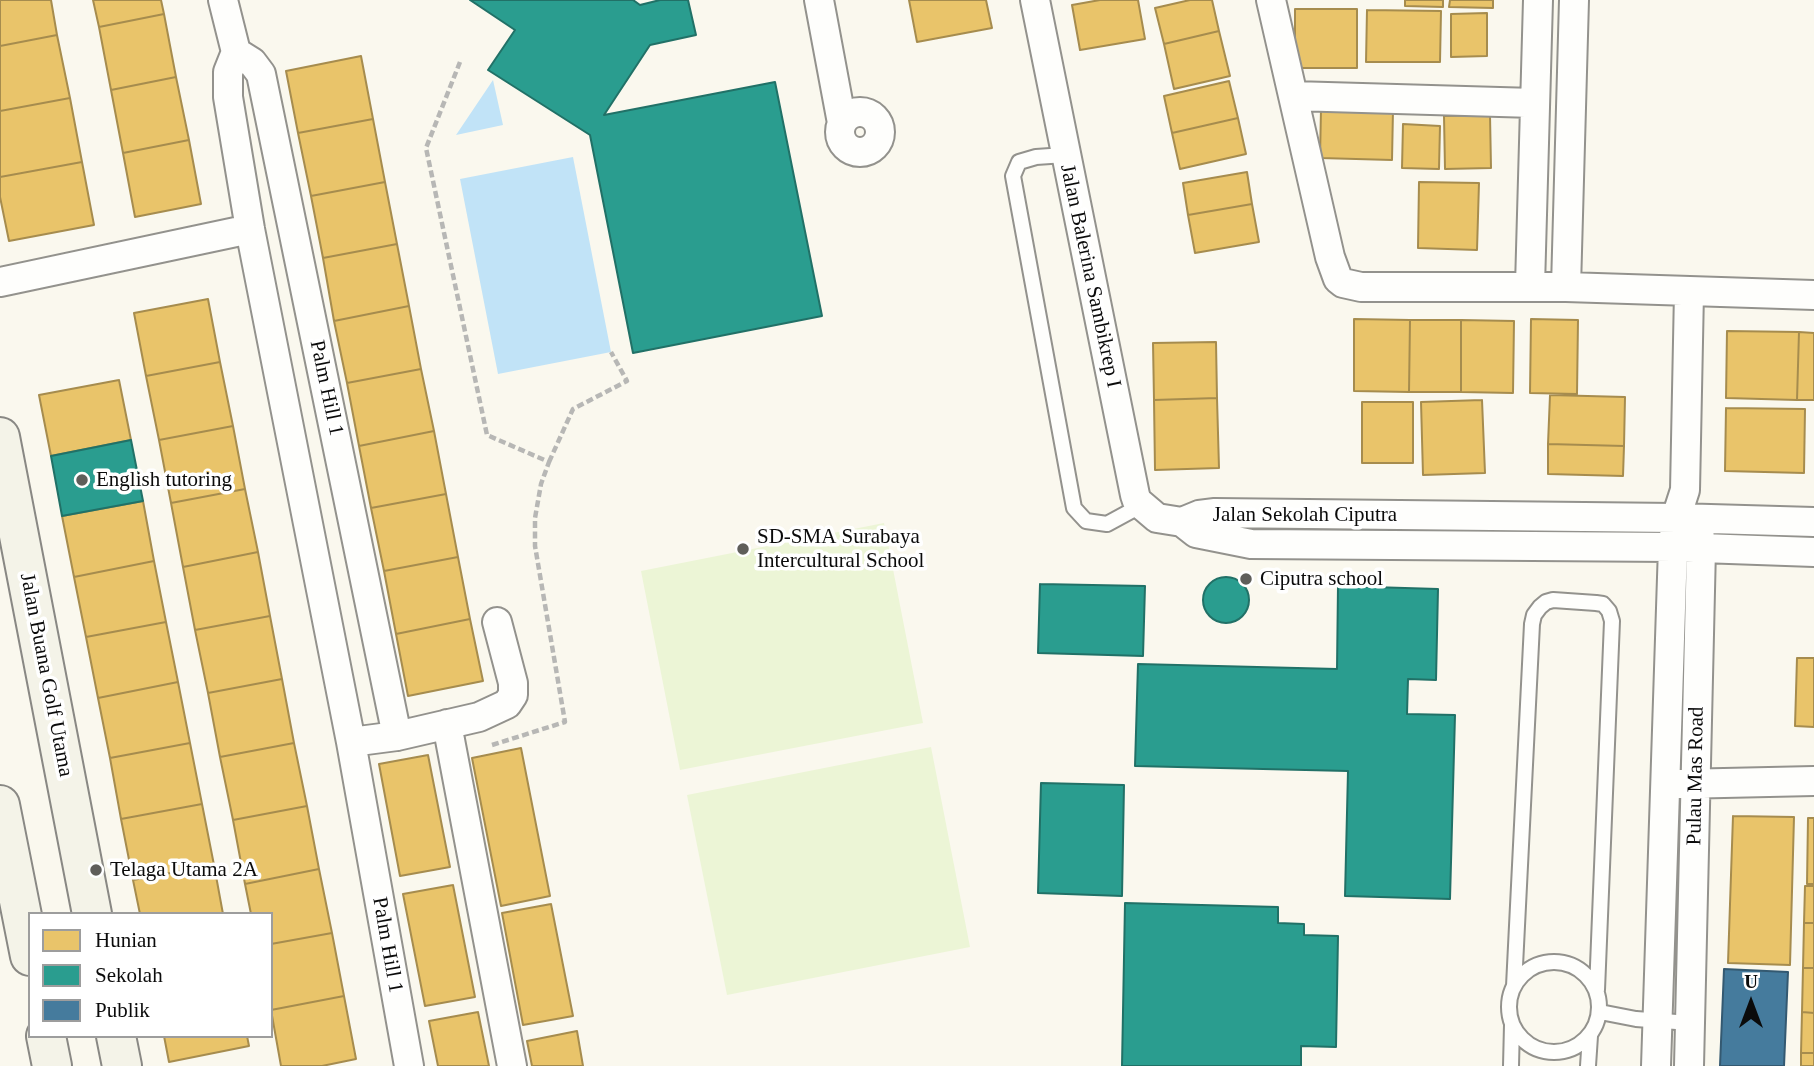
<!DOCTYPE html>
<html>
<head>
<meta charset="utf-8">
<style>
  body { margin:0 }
  #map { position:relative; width:1814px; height:1066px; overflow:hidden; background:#faf8ee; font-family:Georgia,serif }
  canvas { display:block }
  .legend { position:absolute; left:28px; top:912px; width:245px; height:126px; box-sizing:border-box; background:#fff; border:2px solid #9d9d9d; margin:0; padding:9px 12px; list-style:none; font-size:21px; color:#0b0b0b }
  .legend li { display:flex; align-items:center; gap:14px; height:35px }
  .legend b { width:35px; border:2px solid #9d9d9d }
  .north { position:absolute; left:1716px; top:968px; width:70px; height:70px; -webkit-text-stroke:5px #fff; paint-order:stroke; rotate:0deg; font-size:19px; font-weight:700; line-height:28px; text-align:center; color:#0b0b0b }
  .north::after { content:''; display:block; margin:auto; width:24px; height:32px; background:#0b0b0b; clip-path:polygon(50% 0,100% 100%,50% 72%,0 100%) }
</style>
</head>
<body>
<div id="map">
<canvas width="1814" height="1066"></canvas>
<ul class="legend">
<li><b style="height:19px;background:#e9c46a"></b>Hunian</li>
<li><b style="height:19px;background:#2a9d8f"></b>Sekolah</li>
<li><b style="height:19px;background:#457b9d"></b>Publik</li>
</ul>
<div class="north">U</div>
</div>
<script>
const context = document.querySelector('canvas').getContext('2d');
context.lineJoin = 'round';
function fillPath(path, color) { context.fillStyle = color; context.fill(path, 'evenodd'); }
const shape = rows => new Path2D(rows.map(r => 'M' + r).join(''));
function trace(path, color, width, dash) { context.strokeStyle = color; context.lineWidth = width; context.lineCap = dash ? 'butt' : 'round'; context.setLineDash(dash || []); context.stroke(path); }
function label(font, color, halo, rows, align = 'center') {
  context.font = font + ' Georgia,serif'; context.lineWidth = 7; context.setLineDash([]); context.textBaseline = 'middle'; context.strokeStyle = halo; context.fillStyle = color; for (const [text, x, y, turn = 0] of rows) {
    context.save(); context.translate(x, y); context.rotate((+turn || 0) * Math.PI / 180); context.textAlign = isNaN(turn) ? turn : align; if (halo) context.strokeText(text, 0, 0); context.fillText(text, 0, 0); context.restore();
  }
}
fillPath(shape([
  [884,523,923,723,680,770,641,571],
  [931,747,970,947,727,995,687,795]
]), '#ecf5d6');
fillPath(shape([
  [493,80,503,125,456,135],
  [573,157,611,352,498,374,460,179]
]), '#c1e3f7');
const homes = shape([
  [0,0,51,0,57,35,0,46,0,0],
  [93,0,161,0,164,14,99,27,93,0],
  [909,0,986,0,992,28,917,42,909,0],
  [1100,0,1138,0,1145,39,1080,50,1072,5,1100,0],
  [1190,0,1212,0,1219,31,1164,44,1155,8,1190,0],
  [1405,0,1443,0,1443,7,1405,6,1405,0],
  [1450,0,1493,0,1493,8,1449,7,1450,0],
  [1295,9,1357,9,1357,68,1295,68,1295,9],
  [1367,10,1441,11,1440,62,1366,62,1367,10],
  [1487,13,1487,56,1451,57,1451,14,1487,13],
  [164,14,176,77,111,90,99,27,164,14],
  [1219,31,1230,76,1174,89,1164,44,1219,31],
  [57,35,70,98,0,111,0,46,57,35],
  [361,56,373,119,298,133,286,71,361,56],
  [176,77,189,140,123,153,111,90,176,77],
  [1229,81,1238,118,1172,133,1164,96,1229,81],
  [70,98,82,162,0,177,0,111,70,98],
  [1321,109,1393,110,1392,160,1320,158,1321,109],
  [1490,115,1491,168,1445,169,1444,116,1490,115],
  [1238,118,1246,154,1180,169,1172,133,1238,118],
  [373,119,385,182,311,196,298,133,373,119],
  [1403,124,1440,126,1439,169,1402,168,1403,124],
  [189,140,201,204,135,217,123,153,189,140],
  [82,162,94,225,9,241,0,197,0,177,82,162],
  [1247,172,1252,204,1188,215,1183,183,1247,172],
  [385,182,397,244,323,258,311,196,385,182],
  [1419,182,1479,183,1477,250,1418,248,1419,182],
  [1252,204,1259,242,1195,253,1188,215,1252,204],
  [397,244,409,306,334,321,323,258,397,244],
  [208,299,220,362,146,376,134,313,208,299],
  [409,306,421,369,347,383,334,321,409,306],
  [1354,319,1410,320,1409,392,1354,391,1354,319],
  [1531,319,1578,320,1577,394,1530,393,1531,319],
  [1410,320,1461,320,1461,392,1409,392,1410,320],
  [1461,320,1514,321,1513,393,1461,392,1461,320],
  [1727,331,1799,332,1797,400,1726,398,1727,331],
  [1799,332,1814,333,1814,400,1797,400,1799,332],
  [1216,342,1217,398,1154,400,1153,343,1216,342],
  [220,362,233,426,159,440,146,376,220,362],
  [421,369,434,431,359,446,347,383,421,369],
  [119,380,131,440,51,456,39,395,119,380],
  [1550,395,1625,397,1624,446,1548,444,1550,395],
  [1217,398,1219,468,1155,470,1154,400,1217,398],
  [1482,400,1485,473,1423,475,1421,402,1482,400],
  [1362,402,1413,402,1413,463,1362,463,1362,402],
  [1726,408,1805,409,1804,473,1725,471,1726,408],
  [233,426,245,489,171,503,159,440,233,426],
  [434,431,446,494,371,508,359,446,434,431],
  [1548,444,1624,446,1623,476,1548,474,1548,444],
  [245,489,258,552,183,567,171,503,245,489],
  [446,494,458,557,384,571,371,508,446,494],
  [143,501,154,561,74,577,62,516,143,501],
  [258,552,270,616,195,630,183,567,258,552],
  [458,557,470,619,396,634,384,571,458,557],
  [154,561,166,622,86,637,74,577,154,561],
  [270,616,282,679,208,693,195,630,270,616],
  [470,619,483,681,408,696,396,634,470,619],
  [166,622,178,682,98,698,86,637,166,622],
  [1797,658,1814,658,1814,727,1795,726,1797,658],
  [282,679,294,743,220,757,208,693,282,679],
  [178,682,190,743,110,758,98,698,178,682],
  [190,743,202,804,121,819,110,758,190,743],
  [294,743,307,806,233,820,220,757,294,743],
  [521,748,550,896,501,906,472,758,521,748],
  [428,755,450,867,400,876,379,764,428,755],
  [202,804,214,865,133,880,121,819,202,804],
  [307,806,319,869,245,884,233,820,307,806],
  [1733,816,1794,817,1790,965,1728,963,1733,816],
  [1808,818,1814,818,1814,884,1807,884,1808,818],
  [214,865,223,914,140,914,133,880,214,865],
  [319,869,332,933,271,944,271,914,251,914,245,884,319,869],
  [453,885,475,997,425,1006,403,894,453,885],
  [1805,886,1814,886,1814,923,1804,923,1805,886],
  [551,904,573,1016,523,1025,502,913,551,904],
  [1804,923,1814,923,1814,968,1803,968,1804,923],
  [332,933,344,996,271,1010,271,944,332,933],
  [1803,968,1814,968,1814,1013,1802,1012,1803,968],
  [344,996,356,1059,322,1066,281,1066,271,1010,344,996],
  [478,1012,489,1066,438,1066,429,1021,478,1012],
  [1802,1012,1814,1013,1814,1053,1801,1053,1802,1012],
  [577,1031,583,1066,532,1066,527,1041,577,1031],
  [164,1036,247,1036,249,1046,169,1062,164,1036],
  [1801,1053,1814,1053,1814,1066,1801,1066,1801,1053]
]);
fillPath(homes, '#e9c46a');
trace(homes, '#a68c4e', 2);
const schools = shape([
  [470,0,633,0,640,5,660,0,688,0,696,35,650,45,604,115,775,82,822,316,633,353,590,135,488,70,515,30,470,0],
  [131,440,143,501,62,516,51,456,131,440],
  '1203 600a23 23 0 1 1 46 0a23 23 0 1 1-46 0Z',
  [1040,584,1145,586,1143,656,1038,653,1040,584],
  [1338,586,1438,589,1436,680,1408,679,1407,714,1455,715,1450,899,1345,896,1348,771,1135,766,1138,664,1337,669,1338,586],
  [1041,783,1124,785,1122,896,1038,893,1041,783],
  [1125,903,1278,907,1278,923,1304,924,1304,935,1338,936,1336,1047,1301,1046,1301,1066,1122,1066,1125,903]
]);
fillPath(schools, '#2a9d8f');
trace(schools, '#217167', 2);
const public = shape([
  [1724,969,1788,972,1784,1066,1720,1066,1724,969]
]);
fillPath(public, '#457b9d');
trace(public, '#345971', 2);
const lane = shape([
  [1065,155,1036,157,1019,162,1013,176,1074,508,1086,521,1107,524,1142,505],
  '1509 1007a45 45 0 1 1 90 0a45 45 0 1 1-90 0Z',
  [1514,986,1532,624,1534,615,1540,607,1546,602,1553,600,1596,603,1603,604,1609,611,1612,621,1597,990],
  [1600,1012,1636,1019,1690,1023],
  [1511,1066,1512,1025],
  [1588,1066,1590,1036]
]);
const street = shape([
  [223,0,236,52,228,72,228,97,250,229,351,742,409,1066],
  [819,0,842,123],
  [1035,0,1135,495,1137,501,1157,518,1182,522],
  [1271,0,1330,257,1338,279,1343,283,1361,287,1566,287,1814,295],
  [236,52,252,62,261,74,397,736],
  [1293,96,1534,103],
  '840 132a20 20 0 1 1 40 0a20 20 0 1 1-40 0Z',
  [0,282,250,229],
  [1530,286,1538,0],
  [1566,287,1574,0],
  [1182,522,1196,533,1251,544,1673,547,1814,552],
  [1182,522,1199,515,1215,513,1676,518,1814,522],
  [447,724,512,1066],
  [351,742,397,736,479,717,507,704,513,695,513,683,497,622],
  [1679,784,1814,781],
  [1656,1066,1673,547,1676,518,1685,490,1689,292],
  [1689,1066,1701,548,1699,530]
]);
const secondary = shape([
  [0,437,92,914],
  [0,805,30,956],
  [46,1036,52,1066],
  [116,1036,122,1066]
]);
trace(lane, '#93928d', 18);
trace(street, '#93928d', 32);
trace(secondary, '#898884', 42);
trace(shape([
  [460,62,426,148,487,435,549,462,541,484,535,518,535,546,565,722,492,745],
  [549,462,573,409,627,381,611,352]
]), '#b7b7b5', 4.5, [7, 3.5]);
trace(lane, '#fefefc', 14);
trace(street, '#fefefc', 28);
trace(secondary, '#f4f3e8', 38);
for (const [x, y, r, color] of [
  [82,480,7,"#5f5e5a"],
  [743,549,7,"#5f5e5a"],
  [1246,579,7,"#5f5e5a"],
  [96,870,7,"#5f5e5a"]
]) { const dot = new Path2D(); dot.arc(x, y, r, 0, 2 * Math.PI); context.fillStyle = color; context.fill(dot); trace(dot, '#fff', 2.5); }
label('21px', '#0b0b0b', '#fff', [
  ["Jalan Balerina Sambikrep I",1090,276,78],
  ["Palm Hill 1",326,388,78],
  ["Jalan Sekolah Ciputra",1305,515],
  ["Jalan Buana Golf Utama",46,675,79],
  ["Pulau Mas Road",1696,776,-89],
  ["Palm Hill 1",387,945,80]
]);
label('21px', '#0b0b0b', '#fff', [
  ["English tutoring",96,480],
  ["SD-SMA Surabaya",757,537],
  ["Intercultural School",757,561],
  ["Ciputra school",1260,579],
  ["Telaga Utama 2A",110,870]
], 'left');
</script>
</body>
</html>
